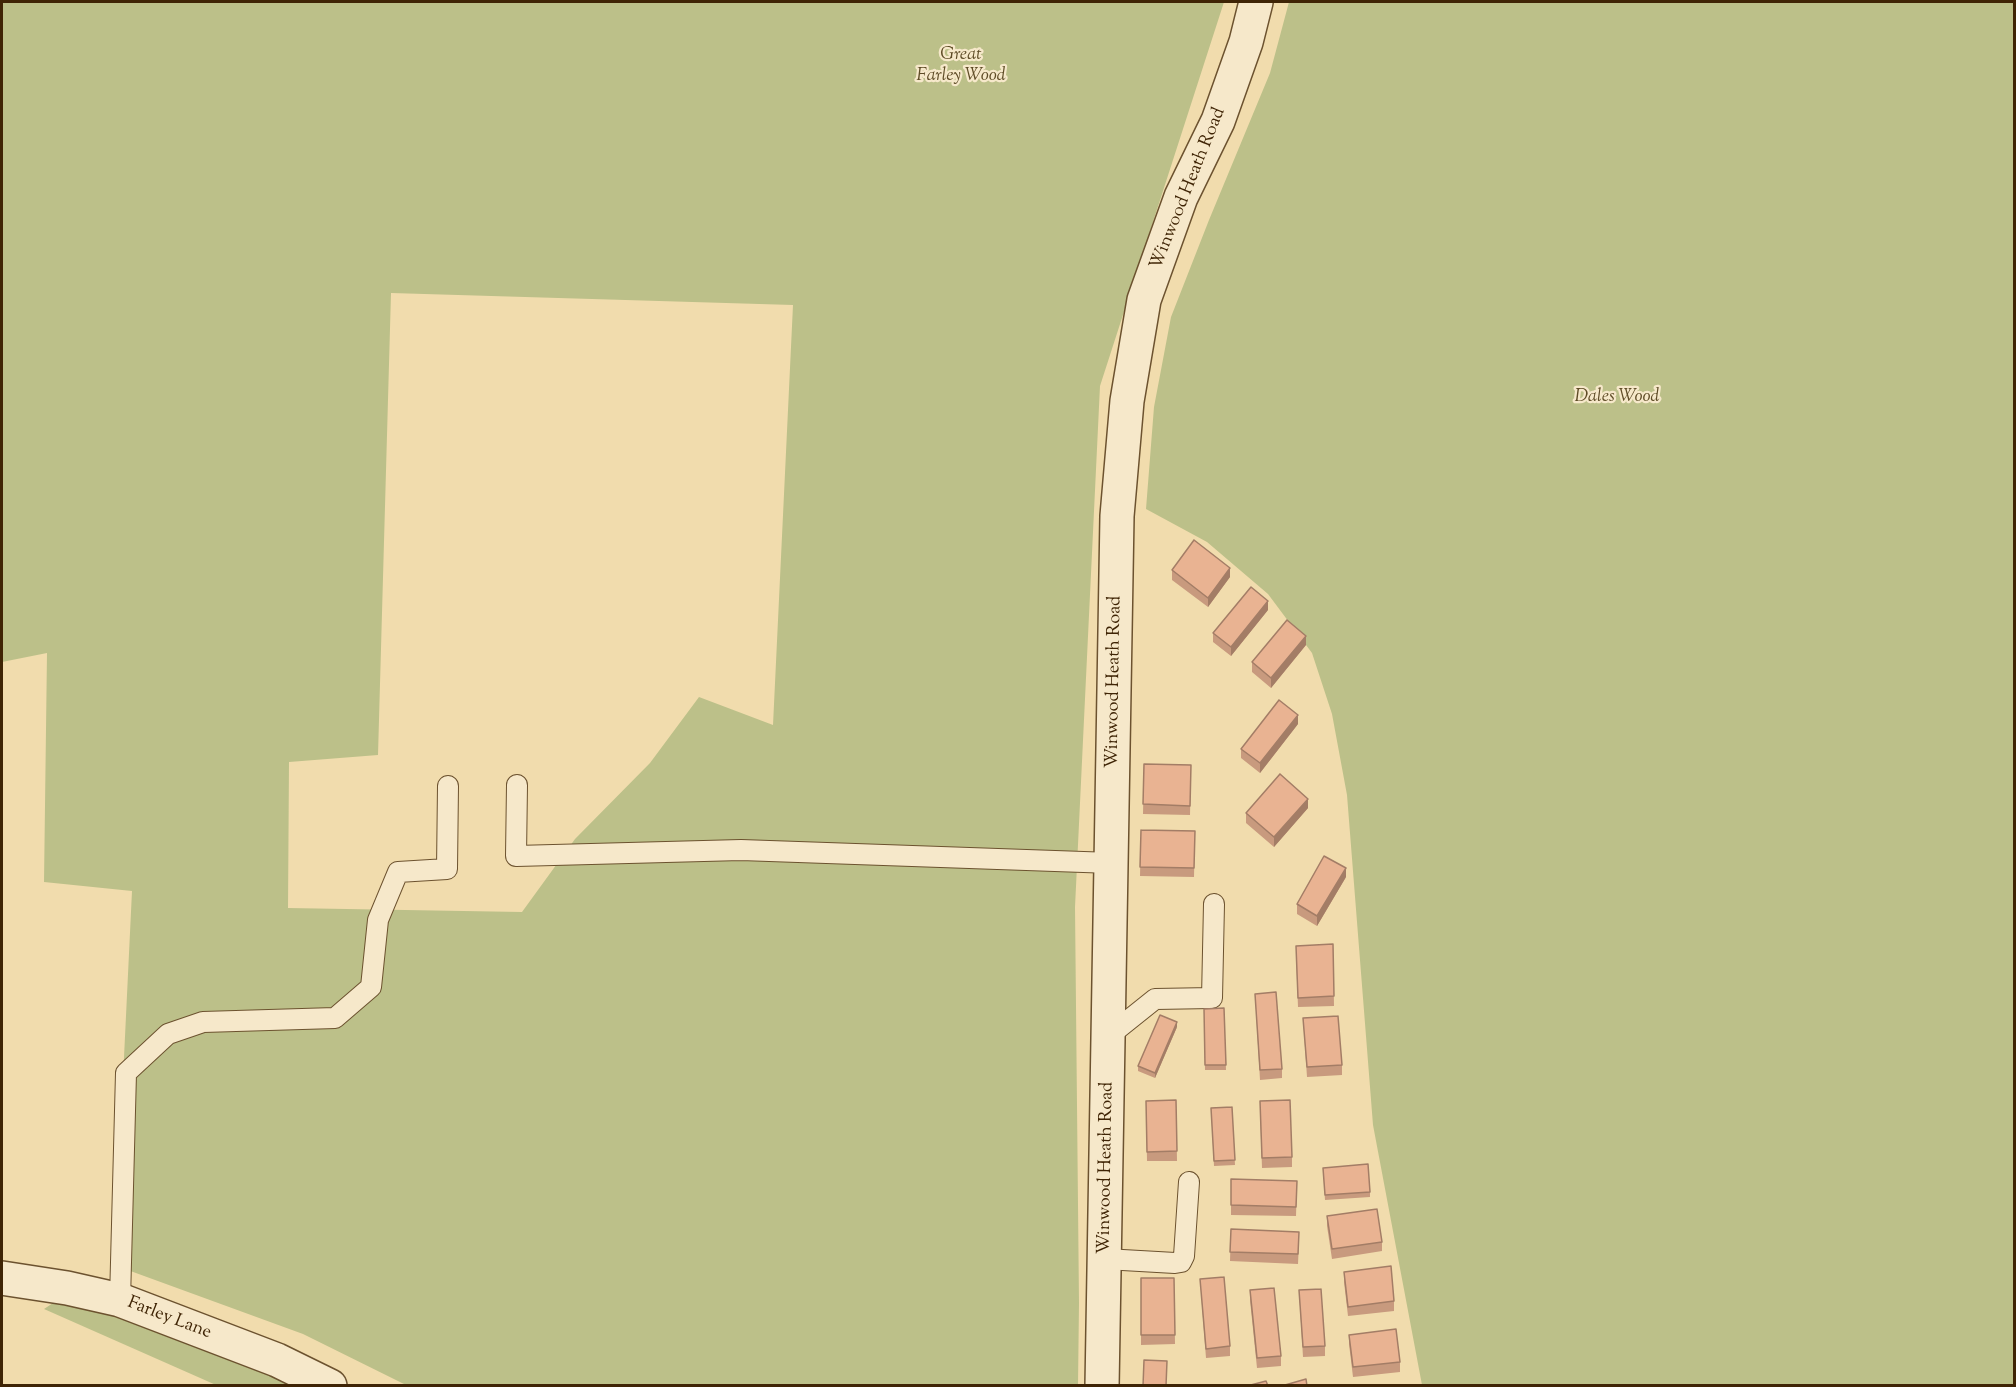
<!DOCTYPE html>
<html>
<head>
<meta charset="utf-8">
<style>
  body { margin:0 }
  #map { position:relative; width:2016px; height:1387px; overflow:hidden; background:#f1dcad; font-family:"Sorts Mill Goudy",serif }
  canvas { display:block }
  .frame { position:absolute; inset:0; border:3px solid #3f2405; pointer-events:none }
</style>
</head>
<body>
<div id="map">
<canvas width="2016" height="1387"></canvas>
<div class="frame"></div>
</div>
<script>
const context = document.querySelector('canvas').getContext('2d');
context.lineJoin = 'round';
function fillPath(path, color) { context.fillStyle = color; context.fill(path, 'evenodd'); }
const shape = rows => new Path2D(rows.map(r => 'M' + r).join(''));
function trace(path, color, width, dash) { context.strokeStyle = color; context.lineWidth = width; context.lineCap = dash ? 'butt' : 'round'; context.setLineDash(dash || []); context.stroke(path); }
function label(font, color, halo, rows, align = 'center') {
  context.font = font + ' "Sorts Mill Goudy",serif'; context.lineWidth = 4.5; context.setLineDash([]); context.textBaseline = 'middle'; context.strokeStyle = halo; context.fillStyle = color; for (const [text, x, y, turn = 0] of rows) {
    context.save(); context.translate(x, y); context.rotate((+turn || 0) * Math.PI / 180); context.textAlign = isNaN(turn) ? turn : align; if (halo) context.strokeText(text, 0, 0); context.fillText(text, 0, 0); context.restore();
  }
}
fillPath(shape([
  [2,2,1224,2,1100,386,1075,907,1079,1303,1078,1385,406,1385,303,1334,114,1265,132,891,44,882,47,653,2,662],
  [391,293,793,305,773,725,699,697,650,763,575,839,522,912,288,908,289,762,378,755],
  [1289,2,2014,2,2014,1385,1422,1385,1373,1125,1347,795,1332,714,1312,653,1268,594,1207,542,1146,509,1154,407,1171,317,1209,220,1270,73],
  [62,1297,124,1315,302,1385,216,1385,44,1309]
]), '#bcc089');
const service = shape([
  [517,785,516,856,741,850,1112,863],
  [1110,1035,1155,999,1212,998,1214,904],
  [1105,1259,1175,1263,1181,1262,1184,1256,1189,1182],
  [120,1300,126,1073,168,1034,203,1022,335,1018,371,987,378,920,398,872,447,869,448,786]
]);
const minor = shape([
  [1102,1386,1117,516,1127,401,1144,300,1181,197,1218,121,1246,42,1256,2]
]);
const tertiary = shape([
  [2,1278,67,1288,120,1300,277,1360,330,1386]
]);
trace(service, '#6c522f', 22);
trace(minor, '#6c522f', 36);
trace(tertiary, '#6c522f', 36);
trace(service, '#f6e8ca', 20);
trace(minor, '#f6e8ca', 33);
trace(tertiary, '#f6e8ca', 33);
fillPath(shape([
  [1172,570,1230,577,1208,607,1172,580],
  [1268,610,1231,656,1213,642,1213,633],
  [1306,645,1271,688,1252,672,1252,662],
  [1298,724,1260,773,1241,758,1241,749],
  [1144,764,1191,765,1190,815,1143,814],
  [1308,808,1274,847,1246,823,1246,813],
  [1141,830,1195,831,1194,877,1140,876],
  [1346,877,1317,926,1297,914,1297,904],
  [1333,944,1334,1006,1298,1007,1296,955],
  [1255,994,1282,1069,1282,1078,1260,1080],
  [1224,1008,1226,1070,1205,1070,1204,1009],
  [1303,1018,1342,1065,1342,1075,1307,1077],
  [1177,1027,1155,1078,1138,1071,1138,1066],
  [1176,1100,1177,1161,1147,1161,1146,1101],
  [1232,1107,1235,1165,1214,1166,1211,1108],
  [1260,1111,1292,1157,1292,1167,1262,1168],
  [1323,1168,1370,1192,1370,1197,1325,1200],
  [1297,1181,1296,1216,1231,1215,1231,1205],
  [1327,1216,1382,1242,1382,1251,1332,1259,1327,1226],
  [1231,1229,1299,1241,1298,1264,1230,1261],
  [1344,1272,1394,1301,1394,1311,1348,1316,1344,1282],
  [1141,1278,1174,1278,1175,1344,1141,1345],
  [1200,1279,1230,1346,1230,1356,1206,1358],
  [1250,1290,1281,1356,1281,1366,1257,1368,1250,1300],
  [1299,1290,1325,1346,1325,1356,1303,1357],
  [1349,1335,1400,1362,1400,1372,1353,1377,1349,1344]
]), '#c89a7e');
fillPath(shape([
  [1230,568,1230,577,1208,607,1208,598],
  [1268,601,1268,610,1231,656,1231,647],
  [1306,636,1306,645,1271,688,1271,678],
  [1298,715,1298,724,1260,773,1260,763],
  [1308,799,1308,808,1274,847,1274,837],
  [1346,868,1346,877,1317,926,1317,916],
  [1177,1022,1177,1027,1155,1078,1155,1073]
]), '#a37d66');
const building = shape([
  [1194,540,1230,568,1208,598,1172,570,1194,540],
  [1251,587,1268,601,1231,647,1213,633,1251,587],
  [1287,620,1306,636,1271,678,1252,662,1287,620],
  [1279,700,1298,715,1260,763,1241,749,1279,700],
  [1144,764,1191,765,1190,806,1143,804,1144,764],
  [1280,774,1308,799,1274,837,1246,813,1280,774],
  [1141,830,1195,831,1194,868,1140,867,1141,830],
  [1324,856,1346,868,1317,916,1297,904,1324,856],
  [1333,944,1334,996,1298,998,1296,946,1333,944],
  [1276,992,1282,1069,1260,1070,1255,994,1276,992],
  [1224,1008,1226,1065,1205,1065,1204,1009,1224,1008],
  [1160,1015,1177,1022,1155,1073,1138,1066,1160,1015],
  [1338,1016,1342,1065,1307,1067,1303,1018,1338,1016],
  [1176,1100,1177,1151,1147,1152,1146,1101,1176,1100],
  [1290,1100,1292,1157,1262,1158,1260,1101,1290,1100],
  [1232,1107,1235,1160,1214,1161,1211,1108,1232,1107],
  [1368,1164,1370,1192,1325,1195,1323,1168,1368,1164],
  [1231,1179,1297,1181,1296,1207,1231,1205,1231,1179],
  [1377,1209,1382,1242,1332,1249,1327,1216,1377,1209],
  [1231,1229,1299,1232,1298,1254,1230,1252,1231,1229],
  [1391,1266,1394,1301,1348,1307,1344,1272,1391,1266],
  [1224,1277,1230,1346,1206,1349,1200,1279,1224,1277],
  [1141,1278,1174,1278,1175,1335,1141,1335,1141,1278],
  [1274,1288,1281,1356,1257,1358,1250,1290,1274,1288],
  [1321,1289,1325,1346,1303,1347,1299,1290,1321,1289],
  [1396,1329,1400,1362,1353,1367,1349,1335,1396,1329],
  [1144,1360,1167,1361,1166,1386,1143,1386,1144,1360],
  [1306,1379,1307,1386,1285,1386,1285,1385,1306,1379],
  [1266,1381,1268,1386,1247,1386,1266,1381]
]);
fillPath(building, '#e9b392');
trace(building, '#a37d66', 1.5);
label('italic 18px', '#5e4b26', '#f6e8ca', [
  ["Great",961,56],
  ["Farley Wood",961,77],
  ["Dales Wood",1617,398]
]);
label('18px', '#3f2405', '#f6e8ca', [
  ["Winwood Heath Road",1189,189,-68],
  ["Winwood Heath Road",1115,682,-89],
  ["Winwood Heath Road",1107,1168,-89],
  ["Farley Lane",169,1319,21]
]);
</script>
</body>
</html>
